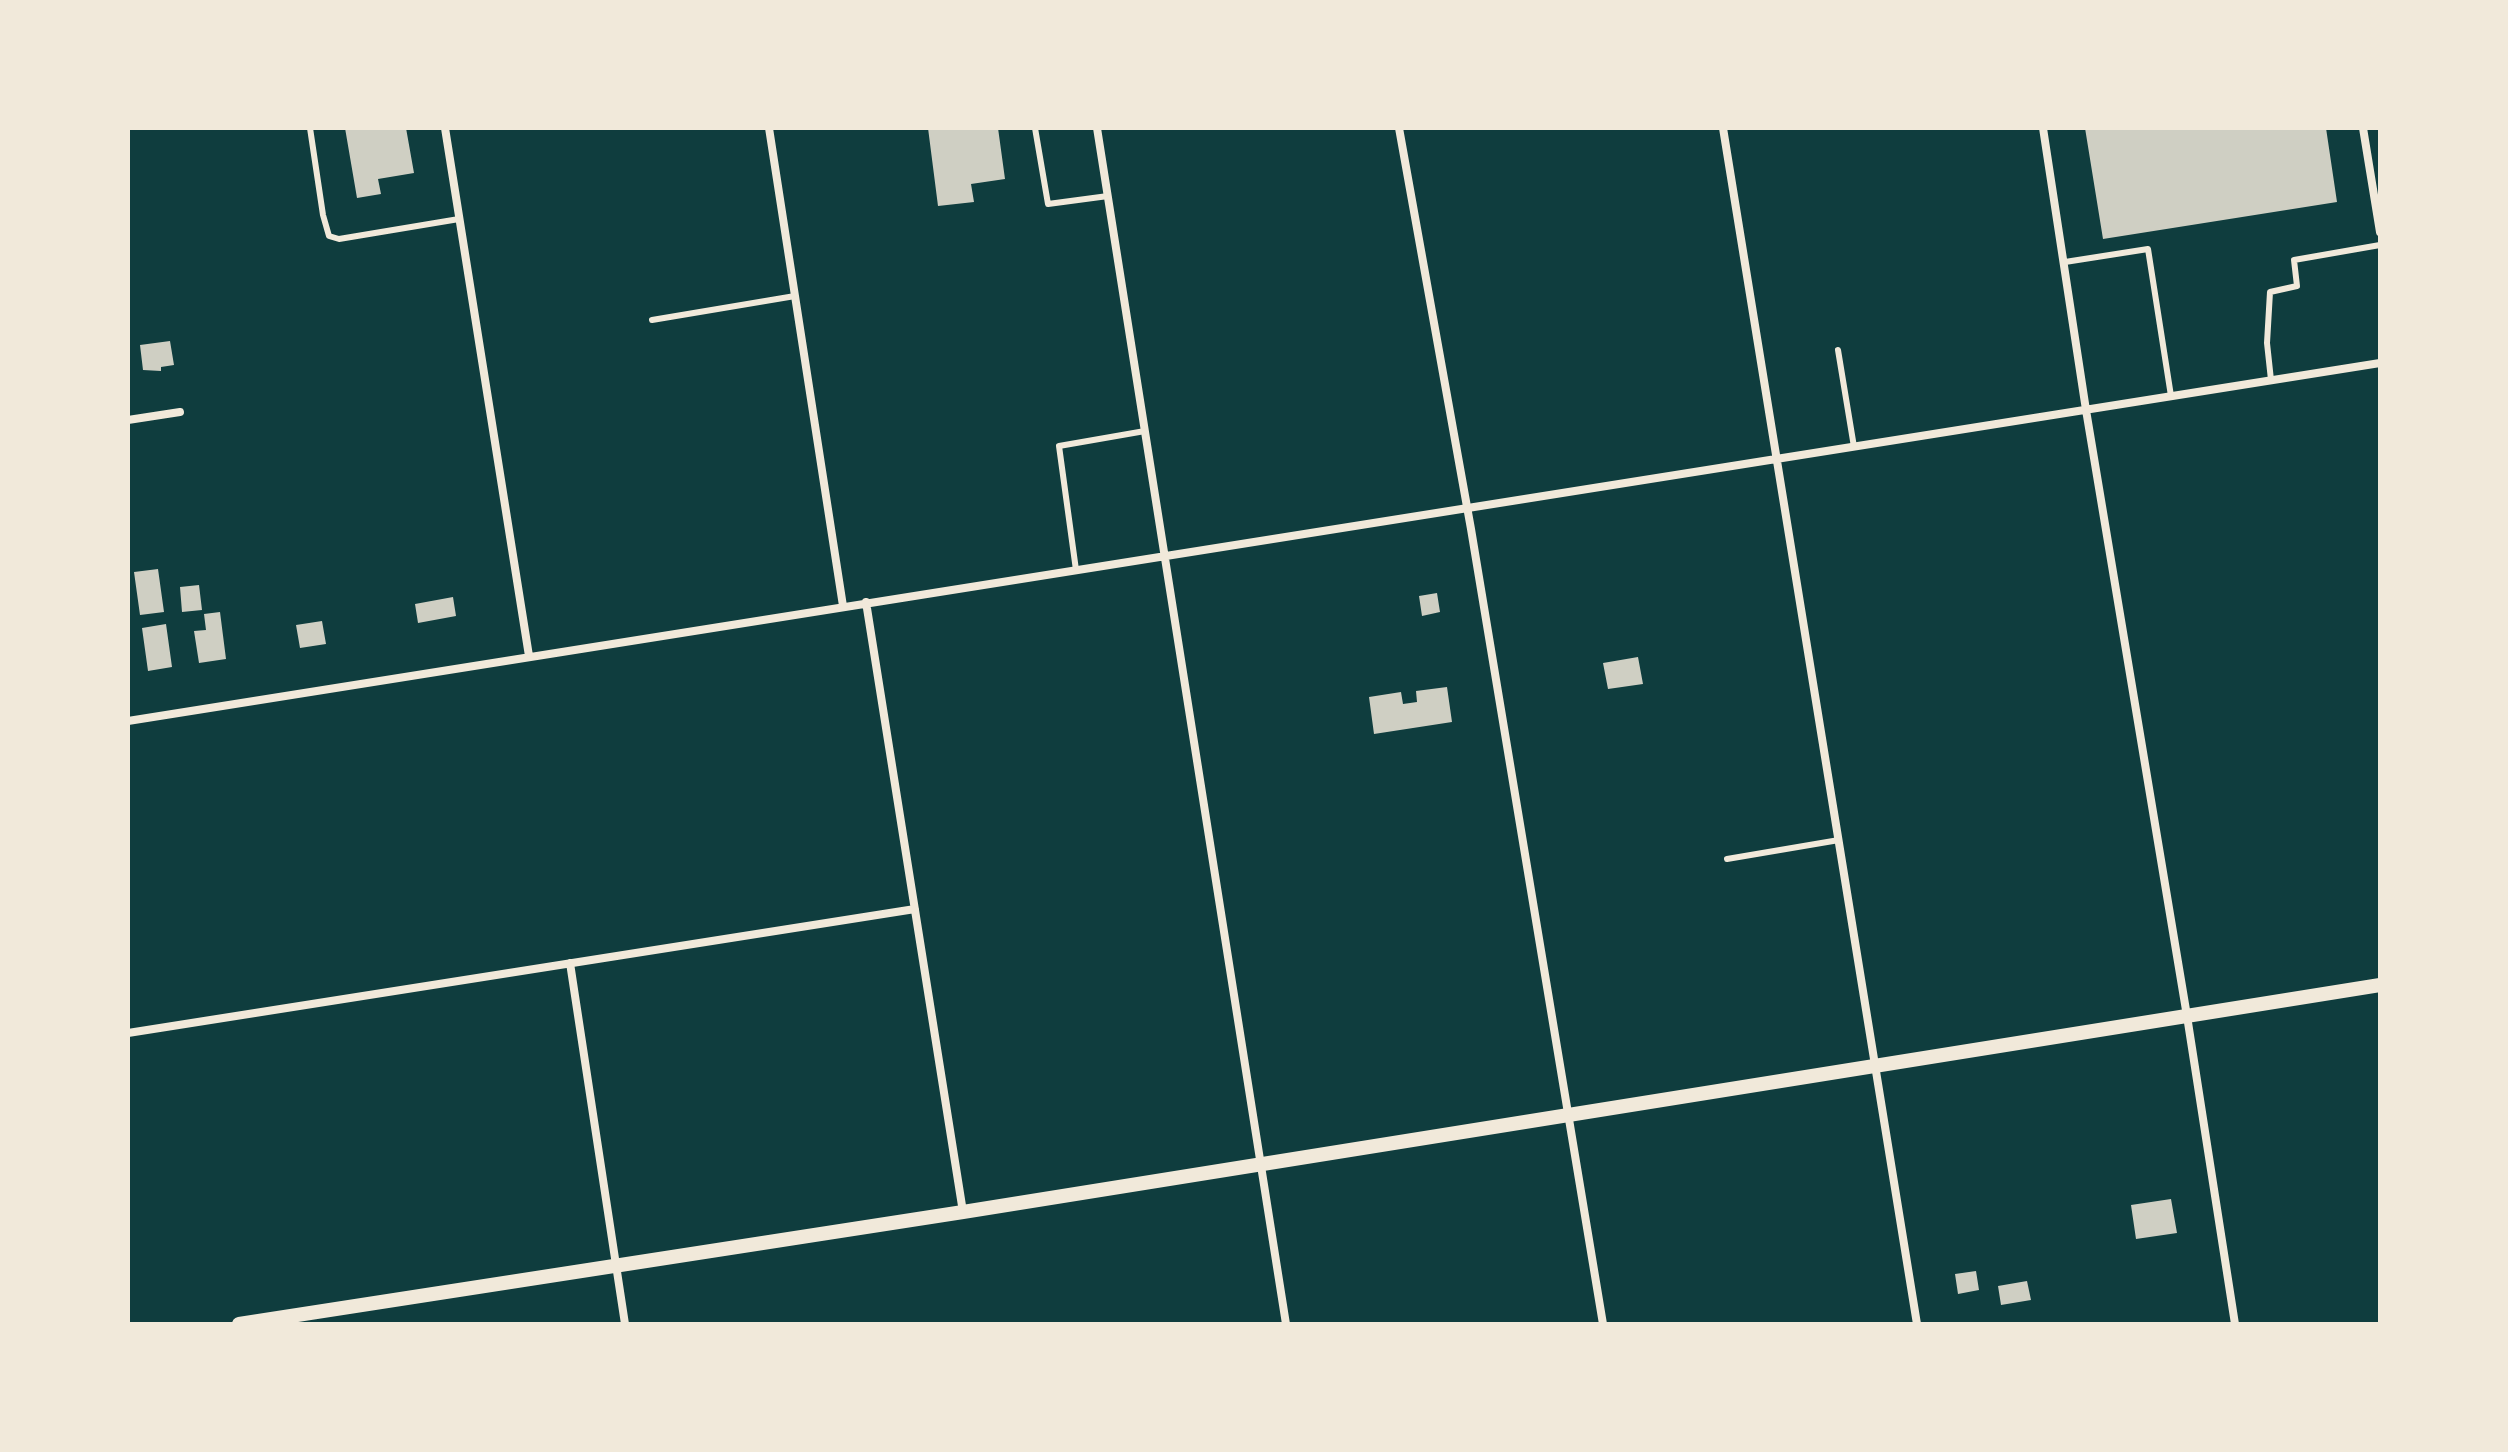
<!DOCTYPE html>
<html>
<head>
<meta charset="utf-8">
<style>
  body { margin:0 }
  #map { position:relative; width:2508px; height:1452px; overflow:hidden; background:#0f3d3e; font-family:"Noto Sans",sans-serif }
  canvas { display:block }
  .frame { position:absolute; inset:0; border:130px solid #f1e9da; pointer-events:none }
</style>
</head>
<body>
<div id="map">
<canvas width="2508" height="1452"></canvas>
<div class="frame"></div>
</div>
<script>
const context = document.querySelector('canvas').getContext('2d');
context.lineJoin = 'round';
function fillPath(path, color) { context.fillStyle = color; context.fill(path, 'evenodd'); }
const shape = rows => new Path2D(rows.map(r => 'M' + r).join(''));
function trace(path, color, width, dash) { context.strokeStyle = color; context.lineWidth = width; context.lineCap = dash ? 'butt' : 'round'; context.setLineDash(dash || []); context.stroke(path); }
fillPath(shape([
  [345,128,406,128,414,173,378,179,381,194,357,198],
  [928,128,998,128,1005,179,971,184,974,202,938,206],
  [2085,128,2326,128,2337,202,2103,239],
  [170,341,174,365,161,367,161,371,143,370,140,345],
  [158,569,164,612,140,615,134,572],
  [199,585,202,610,182,612,180,587],
  [1437,593,1440,612,1422,616,1419,596],
  [453,597,456,616,418,623,415,604],
  [220,612,226,659,199,663,194,631,206,630,204,614],
  [322,621,326,644,300,648,296,625],
  [166,624,172,667,148,671,142,628],
  [1638,657,1643,684,1608,689,1603,663],
  [1447,687,1452,722,1374,734,1369,697,1401,692,1403,704,1417,702,1416,691],
  [2171,1199,2177,1233,2136,1239,2131,1205],
  [1976,1271,1979,1290,1958,1294,1955,1274],
  [2027,1281,2031,1300,2001,1305,1998,1286]
]), '#cfcfc3');
trace(shape([
  [310,128,323,215,329,236,339,239,459,219],
  [1035,128,1048,204,1108,196],
  [2065,262,2148,249,2171,396],
  [652,320,795,296],
  [1838,350,1854,447],
  [2271,380,2267,343,2270,292,2297,286,2294,260,2380,245],
  [1076,570,1059,446,1145,431],
  [1727,859,1839,840]
]), '#f1e9da', 6);
trace(shape([
  [445,128,529,656],
  [769,128,843,606],
  [1097,128,1286,1324],
  [1399,128,1471,529,1603,1324],
  [1723,128,1917,1324],
  [2043,128,2086,410,2187,1016,2235,1324],
  [2363,128,2380,232],
  [128,420,180,412],
  [866,602,963,1212],
  [128,721,2380,363],
  [570,963,625,1324],
  [128,1033,915,909]
]), '#f1e9da', 8);
trace(shape([
  [239,1324,963,1212,2380,985]
]), '#f1e9da', 14);
</script>
</body>
</html>
